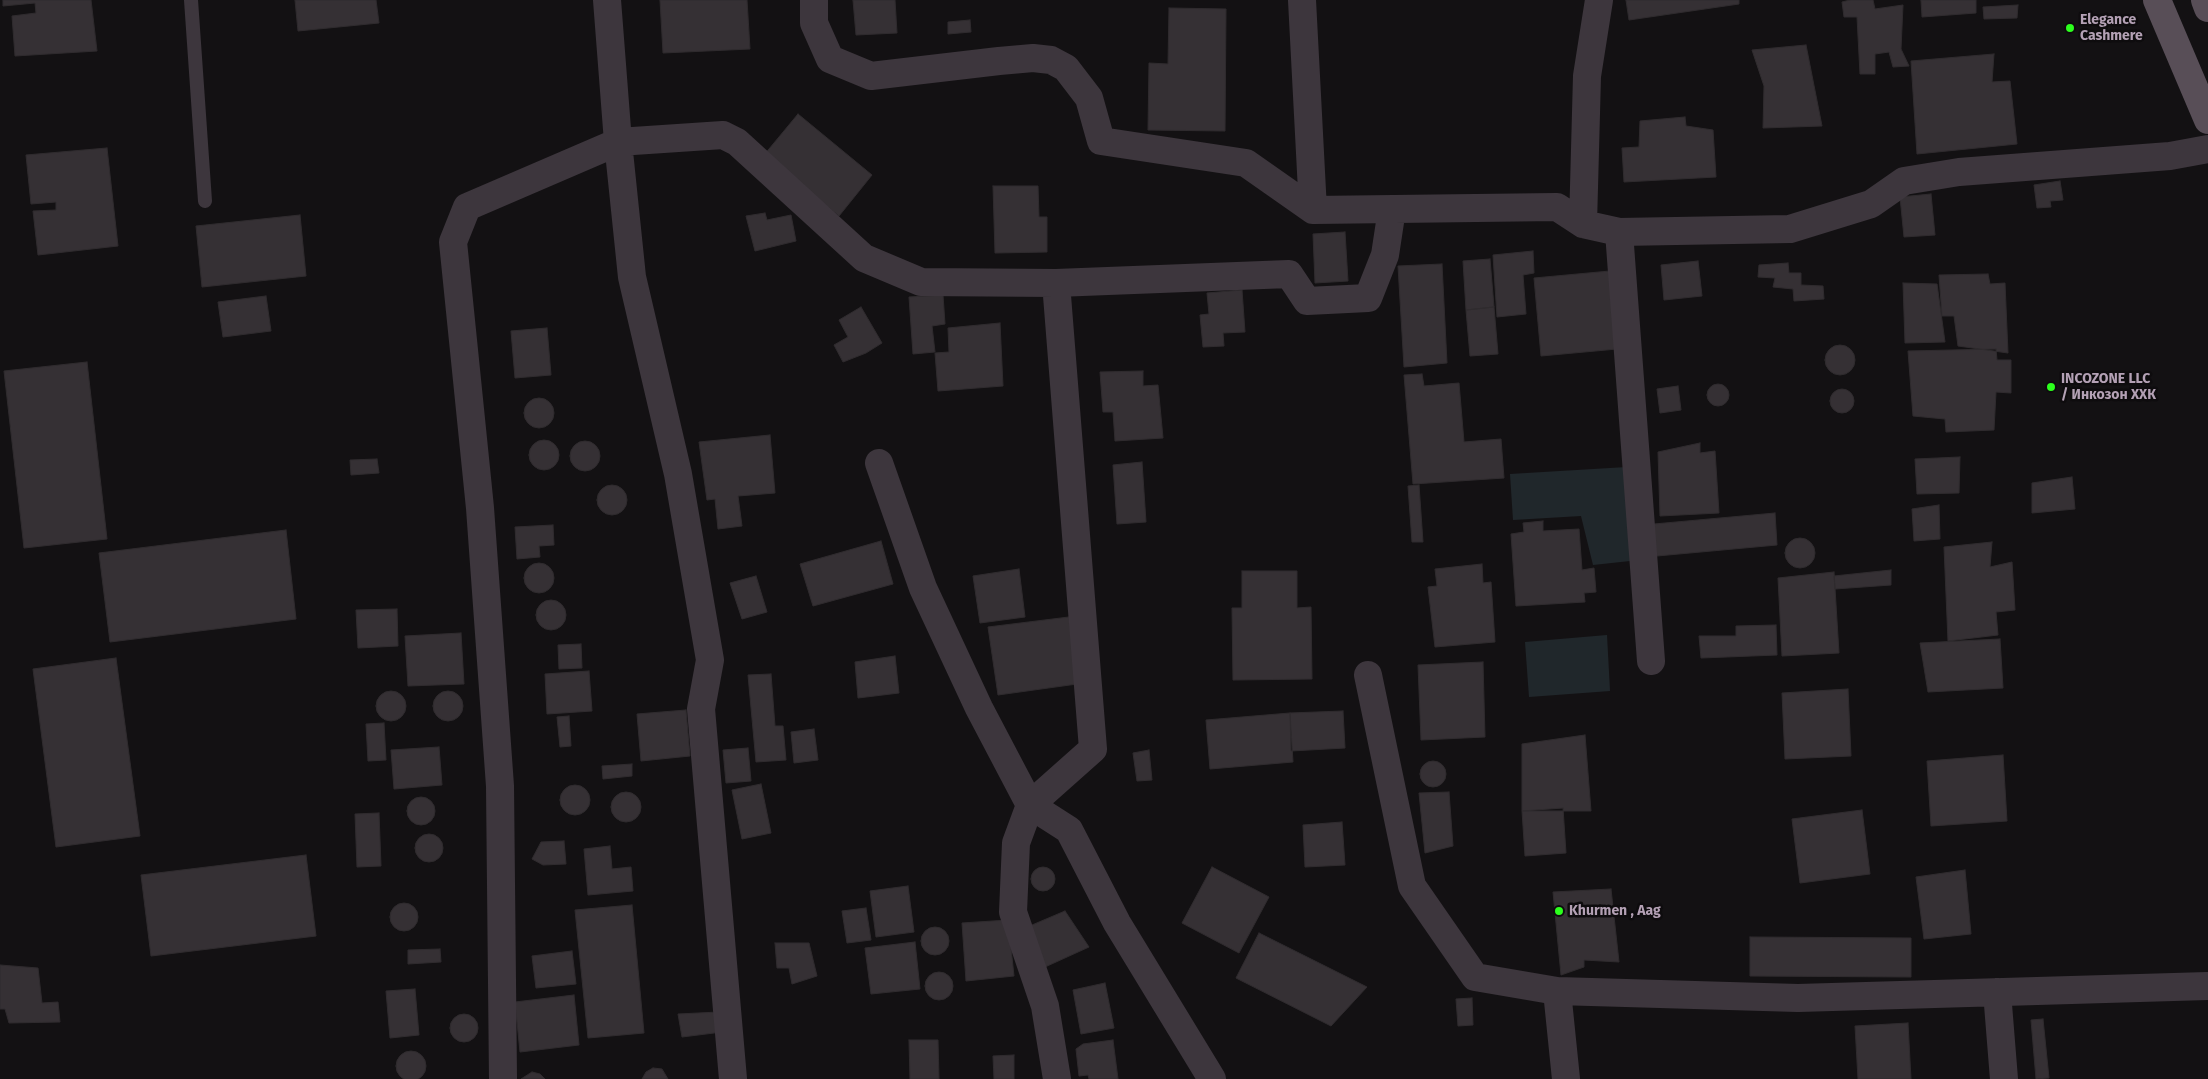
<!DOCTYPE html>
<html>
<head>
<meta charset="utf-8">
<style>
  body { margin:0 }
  canvas { display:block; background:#131113 }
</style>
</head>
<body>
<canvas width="2208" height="1079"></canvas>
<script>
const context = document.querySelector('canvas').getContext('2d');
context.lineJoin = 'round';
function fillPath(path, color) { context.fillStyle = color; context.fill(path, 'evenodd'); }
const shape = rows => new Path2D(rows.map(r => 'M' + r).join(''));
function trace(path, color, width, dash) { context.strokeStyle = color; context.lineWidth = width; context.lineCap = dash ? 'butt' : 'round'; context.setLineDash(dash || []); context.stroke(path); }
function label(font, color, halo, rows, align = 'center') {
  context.font = font + ' "Fira Sans",sans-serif'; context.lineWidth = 5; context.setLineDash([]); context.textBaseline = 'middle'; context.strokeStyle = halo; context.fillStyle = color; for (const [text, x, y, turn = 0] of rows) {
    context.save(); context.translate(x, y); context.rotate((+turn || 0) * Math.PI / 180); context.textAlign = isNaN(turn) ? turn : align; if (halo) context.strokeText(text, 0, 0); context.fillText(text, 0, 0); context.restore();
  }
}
fillPath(shape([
  [1627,467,1630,561,1593,565,1581,516,1513,520,1510,474],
  [1607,635,1610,691,1529,697,1525,642]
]), '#20272b');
const building = shape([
  [3,0,91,0,97,51,15,56,12,16,36,13,35,3,3,6,3,0],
  [295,0,376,0,379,23,298,31,295,0],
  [660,0,747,0,750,49,663,53,660,0],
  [853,0,895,0,897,33,856,35,853,0],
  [1626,0,1739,0,1739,4,1629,20,1626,0],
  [1850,0,1873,0,1875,9,1903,5,1901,49,1909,66,1893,67,1889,52,1875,54,1875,74,1860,74,1857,17,1844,17,1842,2,1850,0],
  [1921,0,1976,0,1976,13,1922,17,1921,0],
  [2018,5,2017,18,1984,19,1983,7,2018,5],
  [1169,8,1226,9,1225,131,1148,130,1149,63,1168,64,1169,8],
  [970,20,971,32,948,34,948,22,970,20],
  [1806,45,1822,126,1763,128,1764,86,1752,50,1806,45],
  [1994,54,1992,82,2010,81,2017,144,1917,154,1911,61,1994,54],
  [798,114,872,175,839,216,764,155,798,114],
  [1685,117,1686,126,1713,130,1716,177,1624,182,1622,148,1639,147,1640,121,1685,117],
  [107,148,118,246,38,255,33,211,56,210,56,202,31,204,26,155,107,148],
  [2060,181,2063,200,2050,201,2051,207,2037,208,2034,185,2060,181],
  [993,186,1038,186,1039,217,1047,217,1047,252,995,253,993,186],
  [1931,194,1935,235,1904,237,1900,197,1931,194],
  [765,213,767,220,791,215,796,241,755,251,746,216,765,213],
  [300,215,306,276,202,287,196,226,300,215],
  [1345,232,1348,281,1315,283,1313,234,1345,232],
  [1533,251,1534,273,1523,275,1526,314,1497,317,1493,255,1533,251],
  [1490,259,1494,307,1466,310,1463,261,1490,259],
  [1698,261,1702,296,1664,300,1661,265,1698,261],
  [1788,263,1789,273,1801,273,1801,285,1823,286,1824,299,1794,301,1793,289,1773,287,1775,278,1758,277,1759,265,1788,263],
  [1442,264,1447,363,1404,367,1398,266,1442,264],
  [1610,271,1617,349,1541,356,1534,278,1610,271],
  [1988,274,1990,284,2005,283,2008,353,1958,346,1954,316,1942,316,1939,275,1988,274],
  [1903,283,1937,284,1945,342,1905,343,1903,283],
  [1242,290,1245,332,1223,333,1224,346,1203,347,1200,315,1209,314,1207,293,1242,290],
  [943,295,945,324,932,326,935,352,913,354,909,297,943,295],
  [266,296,271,331,223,337,218,302,266,296],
  [861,307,882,343,866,353,843,362,834,345,848,337,839,320,861,307],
  [1494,307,1498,354,1470,356,1466,310,1494,307],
  [1000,323,1003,386,938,391,935,353,949,352,948,328,1000,323],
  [547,328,551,375,515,378,511,331,547,328],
  '1825 360a15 15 0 1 1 30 0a15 15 0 1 1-30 0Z',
  [1996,349,1997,360,2011,360,2011,393,1996,392,1994,430,1946,432,1945,419,1913,416,1908,351,1996,349],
  [87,362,107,539,24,548,4,371,87,362],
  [1143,371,1143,386,1158,385,1163,438,1115,441,1113,412,1103,412,1100,372,1143,371],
  [1422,374,1424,386,1459,383,1464,442,1501,439,1504,478,1413,484,1404,375,1422,374],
  '1707 395a11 11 0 1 1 22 0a11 11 0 1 1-22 0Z',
  [1678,386,1681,410,1660,413,1657,389,1678,386],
  '1830 401a12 12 0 1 1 24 0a12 12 0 1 1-24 0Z',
  '524 413a15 15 0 1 1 30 0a15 15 0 1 1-30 0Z',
  [770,435,775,493,738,496,742,526,718,529,715,499,707,500,699,442,770,435],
  '529 455a15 15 0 1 1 30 0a15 15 0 1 1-30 0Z',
  '570 456a15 15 0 1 1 30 0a15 15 0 1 1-30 0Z',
  [1700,443,1700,453,1715,451,1719,513,1660,516,1658,452,1700,443],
  [1960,457,1959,493,1917,494,1915,459,1960,457],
  [377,459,379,473,351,475,350,460,377,459],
  [1142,462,1146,522,1117,524,1113,465,1142,462],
  [2072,477,2075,509,2032,513,2032,483,2072,477],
  [1419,485,1423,542,1412,542,1408,486,1419,485],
  '597 500a15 15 0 1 1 30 0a15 15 0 1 1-30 0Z',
  [1939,505,1940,539,1914,541,1912,509,1939,505],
  [1775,513,1777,545,1646,557,1643,525,1775,513],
  [1543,521,1543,531,1579,529,1582,570,1594,568,1596,592,1584,593,1585,602,1516,606,1511,534,1524,532,1523,523,1543,521],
  [553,525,554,545,539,546,540,557,517,559,515,527,553,525],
  [286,530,296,619,110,642,99,553,286,530],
  '1785 553a15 15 0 1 1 30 0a15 15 0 1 1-30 0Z',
  [881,541,893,584,813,606,800,564,881,541],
  [1992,542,1990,567,2012,562,2015,610,1996,612,1998,635,1948,641,1944,547,1992,542],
  '524 578a15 15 0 1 1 30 0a15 15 0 1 1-30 0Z',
  [1482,564,1483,583,1491,582,1495,642,1435,647,1428,587,1437,586,1435,569,1482,564],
  [1019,569,1025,617,980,623,973,576,1019,569],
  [1891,570,1891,585,1835,589,1834,576,1891,570],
  [1242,571,1297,571,1297,608,1311,607,1312,679,1233,680,1232,608,1242,608,1242,571],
  [1834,572,1839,653,1782,656,1778,578,1834,572],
  [756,576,767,612,742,619,730,583,756,576],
  '536 615a15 15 0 1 1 30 0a15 15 0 1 1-30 0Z',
  [397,609,398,646,358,648,356,610,397,609],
  [1069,617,1077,684,998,695,988,627,1069,617],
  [1776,625,1777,655,1701,658,1699,636,1736,636,1736,626,1776,625],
  [461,633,464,684,408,686,405,636,461,633],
  [2000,639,2003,688,1928,692,1920,643,2000,639],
  [581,644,582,668,559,669,558,645,581,644],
  [895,656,899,693,858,698,855,662,895,656],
  [116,658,140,836,56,847,33,669,116,658],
  [1483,662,1485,737,1421,740,1418,665,1483,662],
  [589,671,592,711,547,714,545,674,589,671],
  [771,674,775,726,783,726,786,760,756,762,748,675,771,674],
  [1848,689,1851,756,1785,759,1782,693,1848,689],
  '433 706a15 15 0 1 1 30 0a15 15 0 1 1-30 0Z',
  '376 706a15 15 0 1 1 30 0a15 15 0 1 1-30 0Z',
  [686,710,690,756,641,761,637,714,686,710],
  [1343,711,1345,748,1291,751,1290,713,1343,711],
  [1290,713,1293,762,1210,769,1206,720,1290,713],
  [569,716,571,746,560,747,557,717,569,716],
  [384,723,386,760,368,761,366,724,384,723],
  [814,729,818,760,794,763,791,732,814,729],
  [1585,735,1591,811,1522,811,1522,744,1585,735],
  [439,747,442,785,394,789,391,750,439,747],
  [748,748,751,781,726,783,723,750,748,748],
  [1149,750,1152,780,1137,781,1133,753,1149,750],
  [2003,755,2007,821,1931,826,1927,761,2003,755],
  '1420 774a13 13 0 1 1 26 0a13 13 0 1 1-26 0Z',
  [632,764,632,776,603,779,602,766,632,764],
  [761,784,771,833,742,839,732,790,761,784],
  '560 800a15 15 0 1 1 30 0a15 15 0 1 1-30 0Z',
  [1449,792,1453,846,1425,853,1419,793,1449,792],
  '611 807a15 15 0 1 1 30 0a15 15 0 1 1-30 0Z',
  '407 811a14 14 0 1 1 28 0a14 14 0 1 1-28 0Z',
  [1563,808,1566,853,1525,856,1522,811,1563,808],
  [1862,810,1870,874,1800,883,1792,819,1862,810],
  [379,813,381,866,357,867,355,814,379,813],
  [1342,822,1345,865,1305,867,1303,825,1342,822],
  '415 848a14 14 0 1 1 28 0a14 14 0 1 1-28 0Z',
  [564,841,566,864,543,865,532,859,541,842,564,841],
  [610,846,612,869,631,867,633,891,588,895,584,849,610,846],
  [306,855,316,936,151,956,141,875,306,855],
  [1212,867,1269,897,1239,953,1182,923,1212,867],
  '1031 879a12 12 0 1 1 24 0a12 12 0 1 1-24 0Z',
  [1965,870,1971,934,1924,939,1916,877,1965,870],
  [908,886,914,932,876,937,870,891,908,886],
  [1611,889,1619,962,1584,960,1584,967,1561,975,1553,892,1611,889],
  '390 917a14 14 0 1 1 28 0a14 14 0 1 1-28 0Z',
  [632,905,644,1033,588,1038,575,910,632,905],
  [866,908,871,940,847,943,842,911,866,908],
  [1065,911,1089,947,1045,967,1025,928,1065,911],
  [1008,920,1014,976,966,981,962,923,1008,920],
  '921 941a14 14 0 1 1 28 0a14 14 0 1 1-28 0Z',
  [1259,933,1367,987,1331,1026,1236,978,1259,933],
  [1750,937,1911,938,1911,977,1750,976,1750,937],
  [915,942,920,989,871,994,865,948,915,942],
  [775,943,809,943,817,976,792,984,789,968,777,968,775,943],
  [440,949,441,962,408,964,408,950,440,949],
  [572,951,576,984,536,988,532,956,572,951],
  [0,965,38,968,42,1003,58,1002,60,1022,9,1023,5,1009,0,1009,0,965],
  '925 986a14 14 0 1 1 28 0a14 14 0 1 1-28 0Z',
  [1105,983,1114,1028,1081,1034,1073,990,1105,983],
  [415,989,419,1035,390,1038,386,991,415,989],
  [574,995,579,1045,520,1052,515,1002,574,995],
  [1472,998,1473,1025,1458,1026,1456,999,1472,998],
  [719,1012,722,1032,682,1037,678,1014,719,1012],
  '450 1028a14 14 0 1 1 28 0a14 14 0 1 1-28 0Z',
  [2043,1019,2049,1078,2036,1079,2031,1020,2043,1019],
  [1908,1023,1911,1079,1858,1079,1855,1026,1908,1023],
  [909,1040,938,1040,939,1079,910,1079,909,1040],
  [1113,1040,1118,1079,1089,1079,1088,1075,1079,1076,1076,1049,1083,1044,1113,1040],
  '396 1066a15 15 0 1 1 30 0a15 15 0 1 1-30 0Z',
  [1014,1055,1014,1079,994,1079,993,1056,1014,1055],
  [653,1068,662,1069,668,1079,642,1079,646,1072,653,1068],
  [532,1072,540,1074,545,1079,521,1079,532,1072]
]);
fillPath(building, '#353034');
trace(building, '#2f2b2e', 1);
trace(shape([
  [191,0,205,201]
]), '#3d363d', 14);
trace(shape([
  [607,0,618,142,632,277,678,474,710,660,701,709,733,1079],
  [814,0,814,23,830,59,871,76,999,61,1033,58,1051,60,1066,68,1089,98,1101,141,1246,163,1313,210,1557,207,1583,224,1619,232,1790,229,1871,204,1904,181,1959,172,2170,156,2208,149],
  [1302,0,1313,210],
  [1583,224,1587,76,1599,0],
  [1619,232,1651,661],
  [1056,283,1093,749,1030,805,1016,843,1013,912,1045,1006,1057,1079],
  [879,463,923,588,979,708,1030,805,1069,830,1117,923,1212,1079],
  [1368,675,1412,886,1475,977,1557,991,1798,998,2208,986],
  [1557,991,1566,1079],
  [1997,992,2004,1079],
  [503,1079,500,786,480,508,453,242,467,207,618,142,723,135,737,142,864,258,921,282,1056,283,1289,274,1307,301,1368,298,1385,255,1392,209]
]), '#3d363d', 28);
trace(shape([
  [2157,0,2208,120],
  [2205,0,2208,8]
]), '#584e57', 28);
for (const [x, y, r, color] of [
  [2070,28,5,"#2cff1d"],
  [2051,387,5,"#2cff1d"],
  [1559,911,5,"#2cff1d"]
]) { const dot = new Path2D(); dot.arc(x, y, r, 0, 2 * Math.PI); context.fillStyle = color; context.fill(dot); trace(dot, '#0e0c0e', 2); }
label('bold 14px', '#b4a1b5', '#0e0c0e', [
  ["Elegance",2080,20],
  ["Cashmere",2080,36],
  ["INCOZONE LLC",2061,379],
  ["/ Инкозон ХХК",2061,395],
  ["Khurmen , Aag",1569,911]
], 'left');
</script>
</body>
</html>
